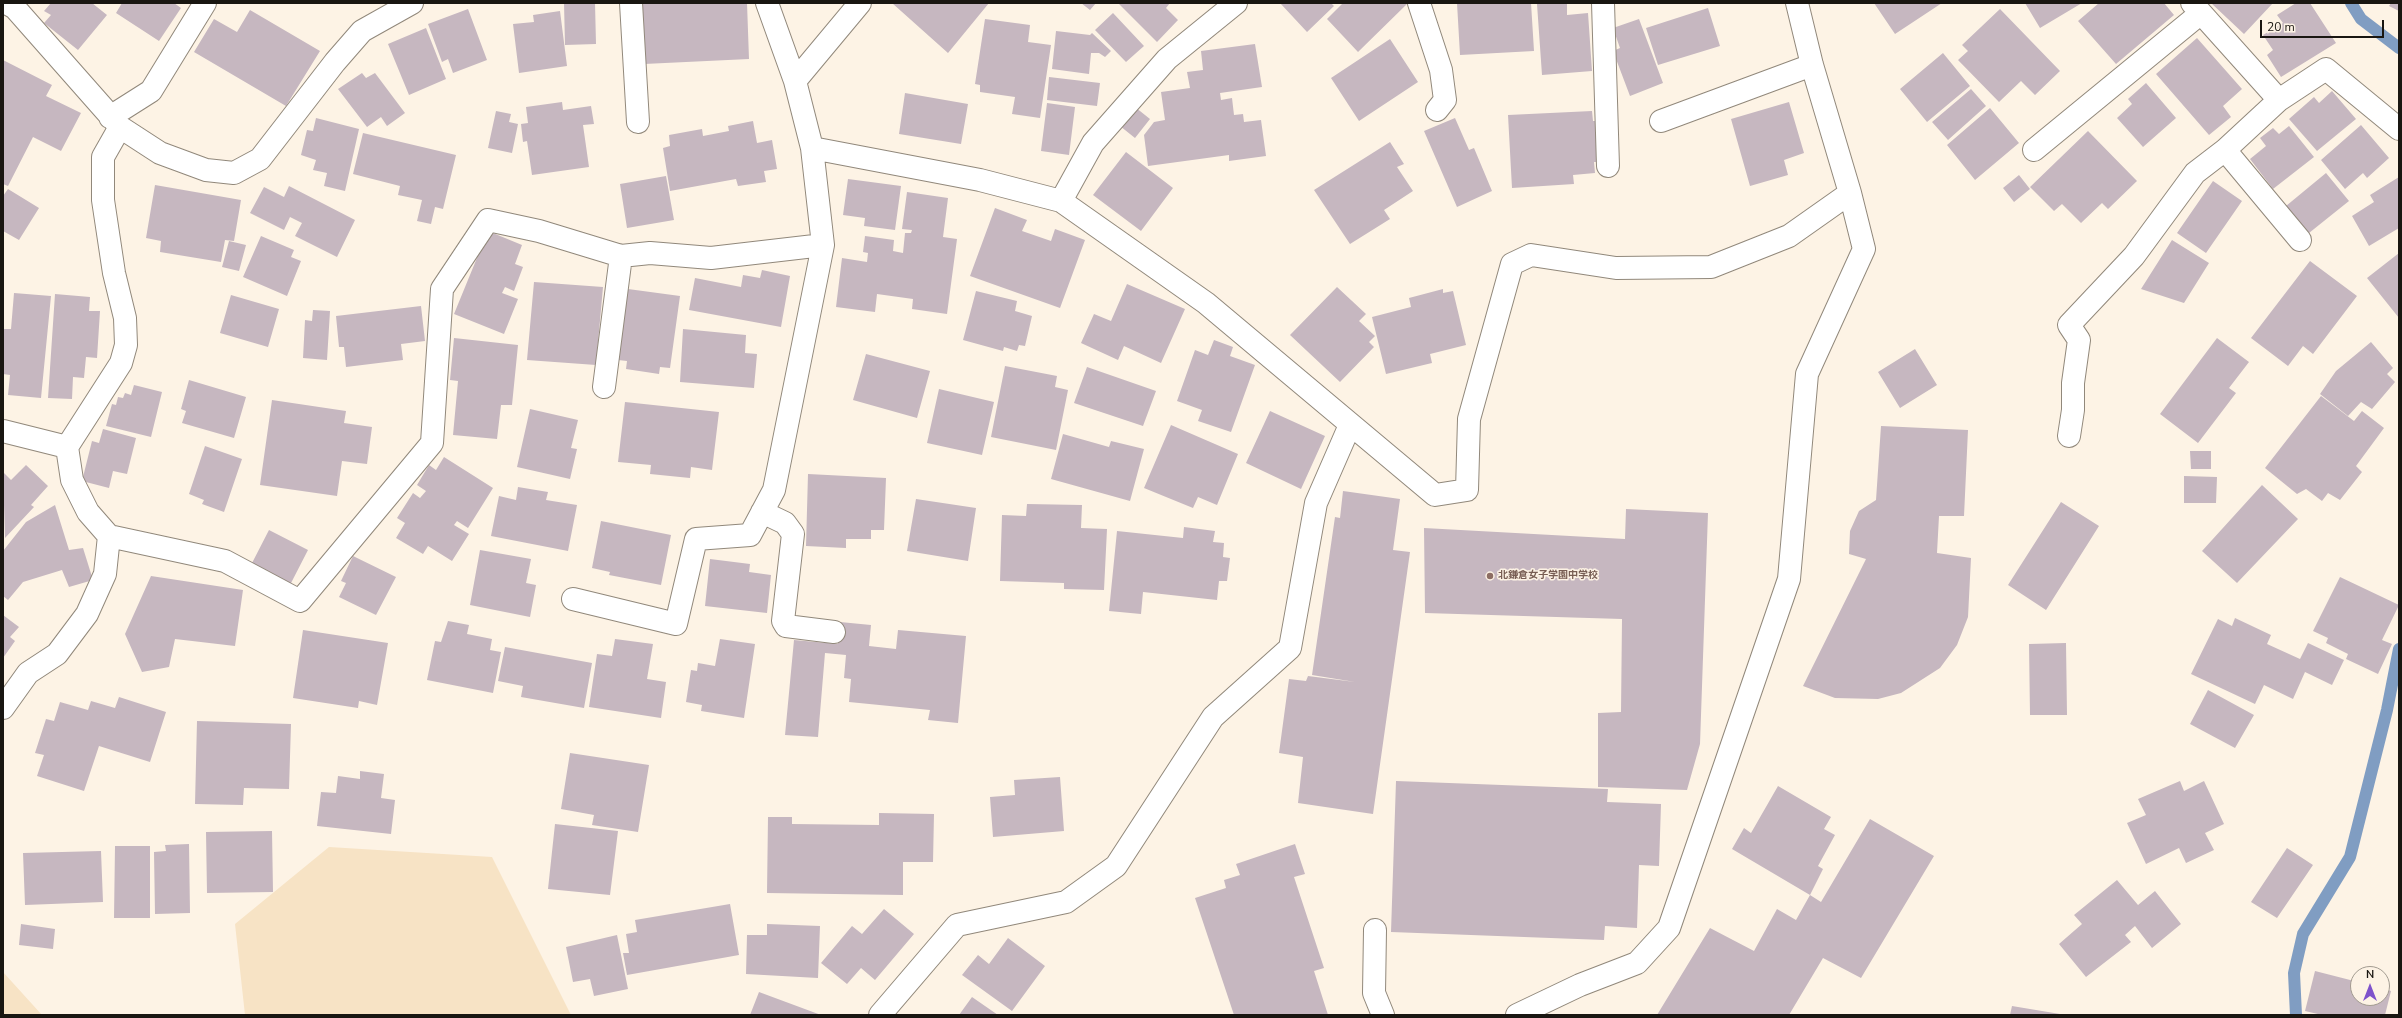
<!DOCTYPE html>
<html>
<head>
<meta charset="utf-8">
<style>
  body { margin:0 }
  #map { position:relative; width:2402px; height:1018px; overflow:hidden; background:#fdf3e5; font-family:"Nunito Sans",sans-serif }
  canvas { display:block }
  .frame { position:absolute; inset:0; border:4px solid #191611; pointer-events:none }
  .north { position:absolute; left:2350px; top:966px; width:40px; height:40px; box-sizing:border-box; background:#fdf3e5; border:1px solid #a29b90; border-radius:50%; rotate:0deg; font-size:11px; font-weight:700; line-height:16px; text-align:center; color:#191611 }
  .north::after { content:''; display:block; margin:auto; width:14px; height:18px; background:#7e52cb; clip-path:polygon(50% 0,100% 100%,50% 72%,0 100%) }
  .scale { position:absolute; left:2260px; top:20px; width:124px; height:18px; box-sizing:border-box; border:2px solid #191611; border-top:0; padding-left:5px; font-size:12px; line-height:14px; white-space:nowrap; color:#191611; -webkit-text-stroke:3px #fdf3e5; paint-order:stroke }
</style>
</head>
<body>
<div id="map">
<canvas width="2402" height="1018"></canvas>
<div class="frame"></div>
<div class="north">N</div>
<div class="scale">20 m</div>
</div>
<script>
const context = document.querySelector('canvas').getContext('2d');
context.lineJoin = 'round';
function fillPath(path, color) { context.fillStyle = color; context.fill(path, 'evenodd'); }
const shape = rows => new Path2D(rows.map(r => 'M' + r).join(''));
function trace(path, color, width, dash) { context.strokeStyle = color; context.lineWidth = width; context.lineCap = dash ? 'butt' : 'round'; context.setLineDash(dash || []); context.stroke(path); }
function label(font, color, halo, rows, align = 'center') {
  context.font = font + ' "Nunito Sans","Noto Sans JP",sans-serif'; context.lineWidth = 3; context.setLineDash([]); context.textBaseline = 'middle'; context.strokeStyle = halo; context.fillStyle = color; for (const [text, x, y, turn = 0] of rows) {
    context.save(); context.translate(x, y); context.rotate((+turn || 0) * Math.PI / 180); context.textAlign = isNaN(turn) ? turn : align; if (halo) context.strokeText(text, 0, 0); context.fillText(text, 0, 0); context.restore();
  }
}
fillPath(shape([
  [329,847,492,857,571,1015,245,1015,235,924],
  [3,972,42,1015,3,1015]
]), '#f7e3c5');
trace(shape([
  [2351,3,2361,19,2399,48],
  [2296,1015,2294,973,2303,934,2350,857,2387,710,2399,649]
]), '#809dc2', 12);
fillPath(shape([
  [51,3,92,3,107,15,78,50,44,23,51,15,44,11],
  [122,3,174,3,181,8,159,41,116,13],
  [564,3,595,3,596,44,565,45],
  [641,3,747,3,749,59,644,64],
  [892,3,989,3,948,53],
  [1081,3,1096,3,1090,10],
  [1118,3,1170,3,1166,8,1178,20,1157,42],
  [1280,3,1331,3,1334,6,1307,32],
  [1343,3,1406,3,1407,4,1358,52,1327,19],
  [1457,3,1531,3,1534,51,1460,55],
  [1567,3,1567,15,1588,13,1592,71,1542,75,1537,4],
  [1874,3,1942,3,1895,34],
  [2025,3,2082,3,2040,28],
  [2099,3,2164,3,2174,15,2116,64,2078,21],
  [2211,3,2273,3,2244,34],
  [2296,3,2310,3,2336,43,2281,77,2267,55,2273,50,2263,35,2283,23,2277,15],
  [2391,3,2399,3,2399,11,2389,6],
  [1708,8,1720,46,1658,65,1646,28],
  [468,9,487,60,453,73,448,59,442,62,428,24],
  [2000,9,2060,71,2035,95,2021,81,1999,102,1958,60,1968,51,1962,45],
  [250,10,320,51,286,106,194,52,214,19,237,32],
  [560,11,567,66,519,73,513,24,534,22,533,15],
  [1113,13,1144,46,1126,62,1095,30],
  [985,19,1030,25,1028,42,1051,45,1040,118,1012,114,1015,97,980,92,980,85,975,84],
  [1639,19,1663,83,1630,96,1613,51,1620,48,1613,28],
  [426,28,446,79,409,95,388,44],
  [1056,31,1090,35,1092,33,1111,51,1105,57,1099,53,1091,53,1089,74,1052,69],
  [2197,38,2242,89,2223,106,2231,117,2209,135,2156,74],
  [1390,39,1418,82,1359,121,1331,78],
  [1255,44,1262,87,1220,93,1221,100,1232,98,1234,115,1243,114,1244,122,1261,120,1266,156,1229,161,1229,155,1148,166,1144,135,1154,122,1165,120,1161,92,1190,88,1187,72,1203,70,1201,51],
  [1943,53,1970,86,1927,122,1900,89],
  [3,60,52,85,46,96,81,113,61,151,33,137,8,186,3,184],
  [362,73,366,78,375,73,405,113,387,126,381,117,367,127,338,89],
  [1049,77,1100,83,1097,106,1047,100],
  [2146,83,2176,118,2143,147,2117,118,2132,104,2128,99],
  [1971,89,1986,106,1948,140,1932,122],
  [2332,91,2356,119,2317,151,2289,119,2314,97,2319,103],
  [905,93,968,104,961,144,899,134],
  [562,102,563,110,591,106,594,124,583,125,589,167,532,175,527,141,523,142,521,124,528,123,526,107],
  [1789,102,1804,153,1784,160,1788,175,1750,186,1731,119],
  [1047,103,1075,107,1069,155,1041,151],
  [1135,107,1150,119,1135,138,1120,126],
  [1990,108,2019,143,1975,180,1947,145],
  [496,111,511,114,509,122,518,124,512,153,488,148],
  [1592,111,1593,121,1597,121,1599,162,1594,162,1595,173,1573,175,1574,184,1512,188,1508,115],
  [316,118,359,129,345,191,324,186,327,173,313,170,316,160,301,155,307,130,313,131],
  [1455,118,1469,150,1474,148,1492,191,1457,207,1424,131],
  [753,121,757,143,772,140,777,169,764,171,766,182,738,186,736,179,670,191,663,148,670,146,669,135,702,129,703,136,729,131,728,126],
  [2361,125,2389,158,2367,178,2363,173,2345,189,2321,160],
  [2289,126,2314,157,2273,189,2250,159,2266,146,2260,138,2273,128,2279,134],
  [2088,131,2137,181,2108,209,2102,203,2081,223,2062,204,2054,211,2030,187],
  [363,133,456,155,443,209,435,207,431,224,417,221,422,200,398,195,400,186,353,174],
  [1390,142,1404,164,1397,167,1413,191,1384,210,1390,219,1350,244,1314,190],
  [1126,152,1173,188,1141,231,1093,195],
  [2326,173,2349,201,2309,233,2286,206],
  [2019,175,2030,189,2014,202,2003,188],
  [666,176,674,220,627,228,620,184],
  [2399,177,2399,228,2369,246,2352,216,2374,202,2370,195],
  [848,179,901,186,895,230,864,226,865,218,843,215],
  [2213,181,2242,201,2206,253,2177,233],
  [155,185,241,200,234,241,225,240,221,262,160,252,161,241,146,238],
  [289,186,355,220,337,257,295,236,302,223,290,217,284,230,250,213,264,187,284,197],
  [8,189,39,208,19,240,3,231,3,196],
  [907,192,948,198,943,237,957,239,947,314,912,309,913,299,877,294,875,312,836,307,842,258,867,262,868,253,863,252,865,236,894,240,893,251,903,253,905,233,911,233,912,230,902,229],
  [995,208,1027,220,1022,231,1051,241,1055,229,1085,240,1060,308,970,276],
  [488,231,522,245,515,264,523,267,514,291,505,287,502,293,518,299,504,334,454,314],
  [261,236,294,250,291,257,301,261,287,296,243,277],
  [2172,240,2209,263,2184,303,2141,289],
  [229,241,246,245,239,271,222,267],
  [2399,253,2399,318,2367,278],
  [2310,261,2357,296,2313,354,2303,346,2288,366,2251,338],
  [762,270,790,276,781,327,689,310,695,278,741,287,743,275,760,278],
  [534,282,603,287,596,365,527,360],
  [1127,284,1185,309,1161,363,1124,346,1118,360,1081,343,1094,314,1111,321],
  [1337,287,1366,314,1359,321,1375,336,1369,342,1374,347,1340,382,1290,335],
  [628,289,680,296,670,368,660,367,659,374,626,369,627,361,618,360],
  [1443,289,1443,293,1453,291,1466,345,1430,354,1432,363,1386,374,1372,317,1411,307,1409,298],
  [976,291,1017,301,1015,311,1032,316,1025,346,1019,345,1017,351,1004,347,1003,351,963,340],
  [14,293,51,296,41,398,8,395,10,375,3,374,3,329,11,329],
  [55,294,90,297,89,311,100,311,97,358,86,357,84,378,73,377,72,399,48,398],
  [231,295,279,309,268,347,220,333],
  [421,306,425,341,401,344,403,360,346,367,344,347,339,347,336,316],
  [313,310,330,311,327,360,303,358,305,320,312,321],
  [683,329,746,335,745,353,757,354,754,388,680,382],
  [454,338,518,345,512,405,501,405,497,439,453,435,458,381,450,380],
  [2217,338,2249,362,2229,388,2236,393,2198,443,2160,414],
  [1214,340,1233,347,1230,356,1255,365,1231,432,1198,421,1202,410,1177,401,1195,350,1208,355],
  [2371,342,2393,368,2387,374,2395,382,2372,409,2361,402,2348,416,2320,394,2336,371],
  [1915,349,1937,385,1900,408,1878,372],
  [866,354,930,371,917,418,853,400],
  [1005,366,1057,376,1055,387,1068,390,1056,450,991,437],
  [1087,367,1156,391,1143,426,1074,403],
  [189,380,246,397,234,438,182,423,186,411,181,409],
  [134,385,162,392,151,437,106,426,112,404,116,405,118,397,123,398,125,393,131,395],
  [939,389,994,402,982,455,927,443],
  [2321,396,2354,421,2362,411,2384,428,2356,466,2362,472,2340,500,2328,493,2322,501,2306,489,2297,494,2265,468],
  [272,400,346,411,344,423,372,427,367,464,342,461,337,496,260,485],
  [625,402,719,412,712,470,691,467,690,478,650,474,651,465,618,462],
  [530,409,578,420,571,448,577,449,570,479,517,467],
  [1270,411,1325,436,1301,489,1246,463],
  [1171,425,1238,454,1217,505,1198,497,1193,508,1144,488],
  [1881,426,1968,430,1964,516,1939,516,1937,553,1971,558,1968,617,1957,645,1940,668,1901,693,1878,699,1835,698,1803,686,1866,559,1849,554,1850,531,1859,511,1876,500],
  [103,429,136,438,127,474,113,471,109,488,82,481,92,441,99,443],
  [1063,434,1109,447,1111,441,1144,449,1130,501,1051,479],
  [205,446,242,459,224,512,202,504,204,500,189,494],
  [2190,451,2211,451,2211,469,2191,469],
  [444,457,493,488,468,528,457,521,454,525,469,534,452,561,428,546,423,554,396,538,405,523,397,518,413,493,420,498,426,491,417,485,429,465,436,470],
  [26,465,48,486,31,505,34,507,5,538,3,472,11,480],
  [808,474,886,478,884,530,871,530,871,539,846,539,846,548,806,546],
  [2184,476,2217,477,2216,503,2184,503],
  [2262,485,2298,519,2237,583,2202,551],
  [518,487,548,492,546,500,577,505,568,551,491,536,499,496,516,500],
  [1343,491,1400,499,1393,550,1410,552,1373,814,1298,803,1303,757,1279,753,1289,679,1306,681,1308,676,1355,682,1312,675,1335,517,1340,518],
  [916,499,976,508,968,561,907,551],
  [2061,502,2099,526,2046,610,2008,585],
  [1027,504,1082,505,1081,528,1107,529,1104,590,1064,589,1064,583,1000,581,1002,515,1026,516],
  [55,505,69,550,83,548,93,580,69,587,62,570,23,582,8,600,3,596,3,551,26,522],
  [1626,509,1708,513,1700,744,1687,790,1598,787,1598,713,1621,712,1622,619,1425,613,1424,528,1625,539],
  [601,521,671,535,661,585,609,575,610,572,592,568],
  [1184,527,1215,531,1213,542,1224,543,1223,557,1230,558,1227,581,1219,581,1217,600,1143,592,1141,614,1109,611,1117,531,1183,538],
  [269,530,308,550,290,585,251,565],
  [480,550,531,559,526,583,536,585,530,617,470,605],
  [353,556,396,577,376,615,339,597,346,583,341,581],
  [710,559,750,564,749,572,771,575,767,613,705,606],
  [151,576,243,590,235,646,175,639,169,667,142,672,125,634],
  [2340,577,2399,605,2382,640,2392,644,2378,674,2346,659,2348,654,2326,643,2328,638,2313,631],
  [3,615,19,627,10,637,15,641,3,658],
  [2235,618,2271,635,2267,644,2300,659,2308,643,2344,660,2332,685,2305,672,2293,699,2264,685,2255,704,2191,674,2218,619,2232,626],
  [448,621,469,625,467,634,492,639,490,650,501,652,493,693,427,680,435,641,441,642],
  [840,622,871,625,869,646,896,649,898,630,966,636,958,723,928,720,930,710,849,702,851,679,844,678,846,655,825,653,818,737,785,735,794,640,838,644],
  [303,630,388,643,377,705,359,701,358,708,293,698],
  [615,639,653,644,647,679,666,682,661,718,589,707,597,654,612,656],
  [720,639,755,644,744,718,701,711,702,705,686,702,691,670,697,671,698,663,715,666],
  [2066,643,2067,715,2030,715,2029,644],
  [505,647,592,663,584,708,521,697,523,686,498,681],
  [2208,690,2254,715,2235,748,2190,724],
  [119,697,166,712,150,762,99,746,84,791,37,776,44,755,35,753,46,719,54,721,60,702,88,710,91,701,115,708],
  [197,721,291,724,289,789,244,788,243,805,195,804],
  [570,753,649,765,638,832,592,825,594,815,561,809],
  [360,771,384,774,381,798,395,800,391,834,317,826,321,792,336,793,338,776,360,779],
  [1060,777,1064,831,993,837,990,797,1015,795,1014,780],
  [1396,781,1608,789,1607,802,1661,804,1659,866,1639,865,1637,928,1605,926,1604,940,1391,932],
  [2180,781,2184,791,2204,781,2224,824,2205,833,2214,850,2186,863,2179,848,2146,864,2127,823,2146,815,2138,799],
  [1778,786,1831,817,1824,829,1835,835,1818,866,1823,869,1810,895,1732,849,1744,828,1751,833],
  [879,813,934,814,933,862,903,862,903,895,767,893,768,817,792,817,792,824,879,825],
  [1870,819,1934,856,1861,978,1823,958,1789,1015,1657,1015,1710,928,1754,951,1777,909,1796,920,1810,895,1821,902],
  [555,824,618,831,610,895,548,889],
  [272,831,273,892,207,893,206,832],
  [189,844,190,913,155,914,154,852,166,851,165,845],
  [1295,844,1305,874,1294,877,1324,968,1314,971,1328,1015,1234,1015,1195,898,1226,888,1224,880,1240,875,1236,864],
  [115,846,150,846,150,918,114,918],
  [2287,848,2313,865,2277,918,2251,902],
  [101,851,103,902,25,905,23,853],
  [2117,880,2138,905,2155,891,2181,924,2152,948,2135,926,2125,935,2131,942,2086,977,2059,944,2082,924,2074,915],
  [730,904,739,955,627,975,623,953,629,953,626,934,637,932,635,920],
  [884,909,914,934,875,980,861,968,847,984,821,963,852,926,862,934],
  [21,924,55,929,53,949,19,945],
  [767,924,820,926,818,978,746,974,747,935,767,935],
  [617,935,628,989,594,996,590,979,573,982,566,947],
  [1008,938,1045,966,1012,1011,962,975,978,955,989,964],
  [2315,971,2358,982,2358,998,2382,998,2382,988,2391,991,2385,1015,2322,1015,2305,1011],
  [759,992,821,1015,750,1015],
  [972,997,998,1015,959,1015],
  [2012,1006,2060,1014,2060,1015,2010,1015]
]), '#c6b7c0');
const minor = shape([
  [6,3,15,8,120,127,160,153,206,170,234,173,260,159,335,62,362,31,412,3],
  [631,3,638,122],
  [1419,3,1441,70,1445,100,1437,110],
  [1603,3,1608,166],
  [2192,3,2279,100,2326,69,2399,129],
  [795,81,860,3],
  [110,117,151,91,205,3],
  [1661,121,1812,65],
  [812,148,980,180,1061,201,1206,303,1435,495,1467,490,1469,419,1512,264,1531,255,1616,268,1711,267,1789,236,1850,193],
  [2034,150,2201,13],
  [2225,150,2300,240],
  [1061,201,1093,143,1167,59,1236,3],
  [604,387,621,256],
  [3,431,67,447],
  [2069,436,2073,410,2073,383,2079,340,2069,325,2134,256,2195,173,2225,150,2279,100],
  [762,512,785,523,793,534,783,621,786,626,834,632],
  [109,536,225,561,300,601,432,443,442,289,488,220,539,231,621,256,650,253,711,258,823,245],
  [573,599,676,624,696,539,750,535,774,490,823,245,812,148,795,81,767,3],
  [3,708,28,673,57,654,87,614,105,574,109,536,88,512,72,480,67,447,121,363,126,345,125,318,114,273,103,200,103,157,120,127],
  [1375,930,1374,993,1383,1015],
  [880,1015,957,925,1066,902,1116,866,1213,717,1290,648,1316,503,1350,425],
  [1517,1015,1580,985,1637,963,1669,928,1789,579,1807,374,1864,249,1850,193,1812,65,1797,3]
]);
trace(minor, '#91887b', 24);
trace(minor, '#fff', 22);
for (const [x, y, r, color] of [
  [1490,576,4,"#8d6e63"]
]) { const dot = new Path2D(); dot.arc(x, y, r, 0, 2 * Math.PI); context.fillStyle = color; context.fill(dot); trace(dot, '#fdf3e5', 1.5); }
label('bold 10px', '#785e54', '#fdf3e5', [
  ["北鎌倉女子学園中学校",1498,576]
], 'left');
</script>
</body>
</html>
